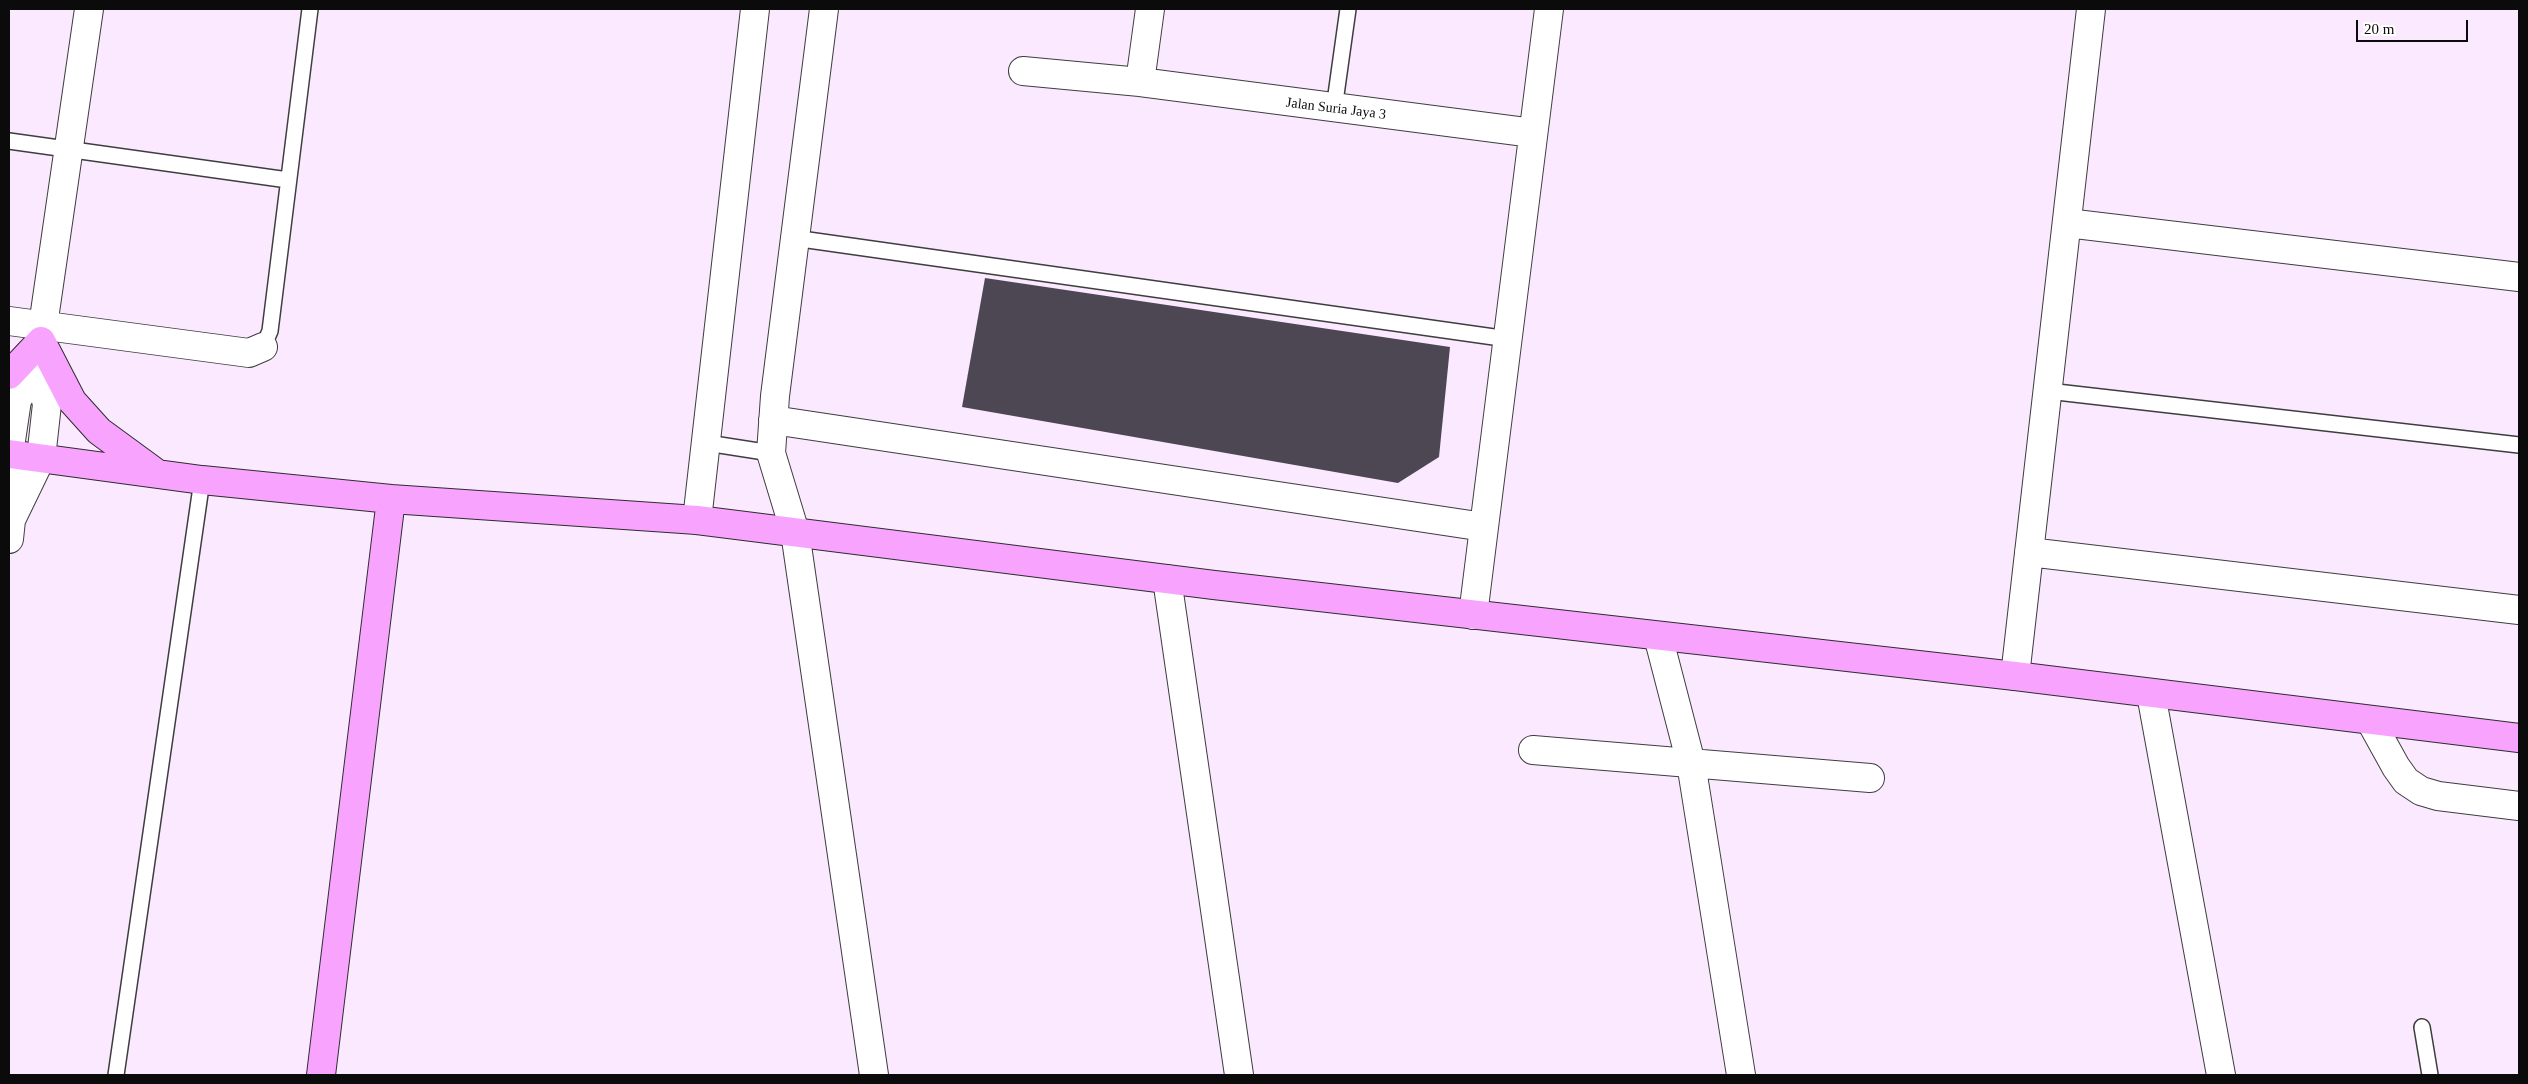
<!DOCTYPE html>
<html>
<head>
<meta charset="utf-8">
<style>
  body { margin:0 }
  #map { position:relative; width:2528px; height:1084px; overflow:hidden; background:#fbe9ff; font-family:"Times New Roman",serif }
  canvas { display:block }
  .frame { position:absolute; inset:0; border:10px solid #0b0b0b; pointer-events:none }
  .scale { position:absolute; left:2356px; top:20px; width:112px; height:22px; box-sizing:border-box; border:2px solid #0b0b0b; border-top:0; padding-left:6px; font-size:15px; line-height:18px; white-space:nowrap; color:#0b0b0b; -webkit-text-stroke:4px #fff; paint-order:stroke }
</style>
</head>
<body>
<div id="map">
<canvas width="2528" height="1084"></canvas>
<div class="frame"></div>
<div class="scale">20 m</div>
</div>
<script>
const context = document.querySelector('canvas').getContext('2d');
context.lineJoin = 'round';
function fillPath(path, color) { context.fillStyle = color; context.fill(path, 'evenodd'); }
const shape = rows => new Path2D(rows.map(r => 'M' + r).join(''));
function trace(path, color, width, dash) { context.strokeStyle = color; context.lineWidth = width; context.lineCap = dash ? 'butt' : 'round'; context.setLineDash(dash || []); context.stroke(path); }
function label(font, color, halo, rows, align = 'center') {
  context.font = font + ' "Times New Roman",serif'; context.lineWidth = 5; context.setLineDash([]); context.textBaseline = 'middle'; context.strokeStyle = halo; context.fillStyle = color; for (const [text, x, y, turn = 0] of rows) {
    context.save(); context.translate(x, y); context.rotate((+turn || 0) * Math.PI / 180); context.textAlign = isNaN(turn) ? turn : align; if (halo) context.strokeText(text, 0, 0); context.fillText(text, 0, 0); context.restore();
  }
}
fillPath(shape([
  [985,278,1450,347,1439,457,1398,483,962,407]
]), '#4d4754');
const lane = shape([
  [1334,109,1348,9],
  [9,141,288,180],
  [794,238,1508,339],
  [263,347,270,331,310,9],
  [2048,391,2519,445],
  [707,443,771,453],
  [2422,1027,2430,1075],
  [116,1075,202,480]
]);
const street = shape([
  [824,9,775,396,771,453,795,532,874,1075],
  [1150,9,1140,82,1533,133],
  [1023,71,1140,82],
  [2067,223,2519,277],
  [9,321,249,353,263,347],
  [773,420,1484,527],
  [11,520,41,458,47,404,37,367,89,9],
  [697,520,755,9],
  [9,539,11,520,9,454,17,400,37,367],
  [2029,552,2519,610],
  [1167,579,1239,1075],
  [1473,615,1549,9],
  [1658,636,1691,763,1741,1075],
  [2015,676,2091,9],
  [2151,694,2221,1075],
  [2370,720,2396,767,2406,781,2421,791,2438,796,2519,806],
  [1533,750,1870,778]
]);
const secondary = shape([
  [9,375,41,341,72,401,99,431,155,472],
  [9,454,202,480,391,499,697,520,1214,585,2015,676,2519,738],
  [321,1075,391,499]
]);
trace(lane, '#3e3e3e', 18);
trace(street, '#3e3e3e', 30);
trace(secondary, '#2d2d2d', 30);
trace(lane, '#fff', 15);
trace(street, '#fff', 28);
trace(secondary, '#f8a4ff', 28);
label('14px', '#0b0b0b', '#fff', [
  ["Jalan Suria Jaya 3",1336,109,7]
]);
</script>
</body>
</html>
